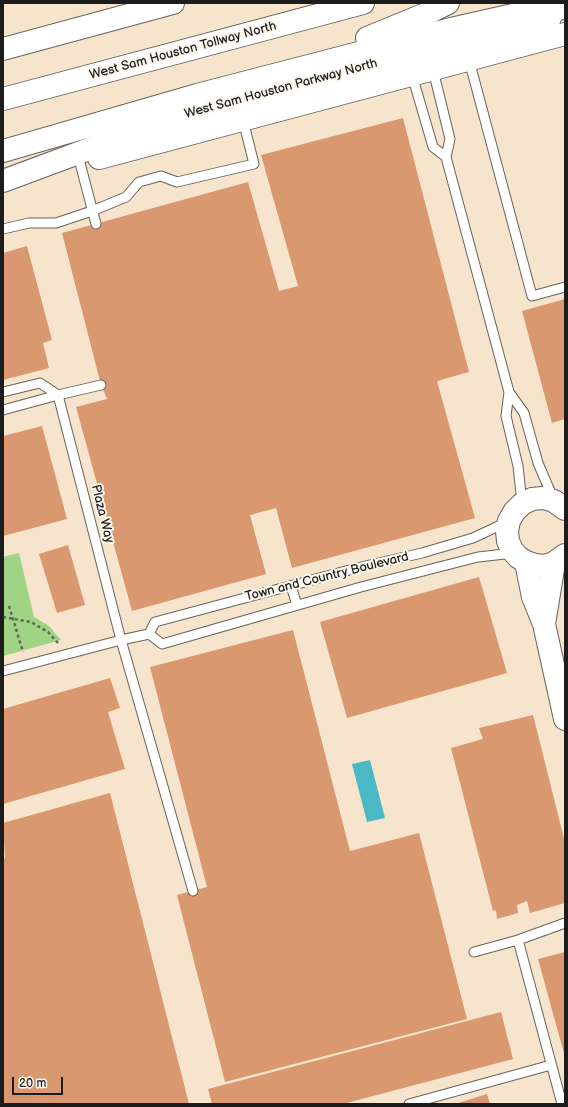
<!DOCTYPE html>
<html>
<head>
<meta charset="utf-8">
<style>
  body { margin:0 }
  #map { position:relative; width:568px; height:1107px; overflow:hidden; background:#f6e4cc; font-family:"Balsamiq Sans",sans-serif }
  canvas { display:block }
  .frame { position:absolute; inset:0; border:4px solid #1c1c1c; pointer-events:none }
  .scale { position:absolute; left:12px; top:1077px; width:51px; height:18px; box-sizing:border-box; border:2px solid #1c1c1c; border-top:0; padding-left:5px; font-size:12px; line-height:14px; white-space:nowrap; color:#1c1c1c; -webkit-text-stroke:3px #fbf7ec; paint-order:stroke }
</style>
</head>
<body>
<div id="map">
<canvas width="568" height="1107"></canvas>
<div class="frame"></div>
<div class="scale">20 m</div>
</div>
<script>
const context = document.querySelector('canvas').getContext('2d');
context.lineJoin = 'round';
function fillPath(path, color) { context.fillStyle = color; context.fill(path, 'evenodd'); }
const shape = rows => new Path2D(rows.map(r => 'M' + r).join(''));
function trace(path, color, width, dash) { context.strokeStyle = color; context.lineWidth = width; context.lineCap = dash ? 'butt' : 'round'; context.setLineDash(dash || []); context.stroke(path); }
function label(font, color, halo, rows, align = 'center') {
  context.font = font + ' "Balsamiq Sans",sans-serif'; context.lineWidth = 4; context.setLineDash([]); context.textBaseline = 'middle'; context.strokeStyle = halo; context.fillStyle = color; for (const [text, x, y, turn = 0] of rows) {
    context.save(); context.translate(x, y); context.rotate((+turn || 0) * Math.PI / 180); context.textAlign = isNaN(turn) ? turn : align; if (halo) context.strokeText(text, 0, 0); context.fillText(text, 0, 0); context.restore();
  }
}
fillPath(shape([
  [19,553,34,617,49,626,61,640,3,656,3,557]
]), '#9fd484');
fillPath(shape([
  [370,760,385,818,367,822,352,764]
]), '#4bb9c4');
fillPath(shape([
  [403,118,469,372,437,381,475,518,292,568,276,508,250,515,266,574,132,611,76,407,107,399,101,385,62,233,248,182,279,291,298,286,261,155],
  [27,246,52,340,43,343,49,368,3,380,3,253],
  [565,299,565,419,552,423,522,311],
  [42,426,67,519,3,536,3,436],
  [68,545,85,605,57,613,39,554],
  [479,577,507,673,347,718,320,622],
  [293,630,350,851,419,833,467,1019,225,1082,177,895,207,887,150,667],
  [110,678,120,708,108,712,125,769,3,804,3,709],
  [533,715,565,843,565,903,530,913,527,901,517,905,518,913,497,919,496,910,493,911,451,748,483,739,479,728],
  [110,793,189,1104,3,1104,3,861,5,857,3,823],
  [565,952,565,1057,538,959],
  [501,1012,513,1059,343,1104,212,1104,208,1089],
  [487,1094,490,1104,455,1104]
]), '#da9870');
const service = shape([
  [469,60,532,296,565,287],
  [412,75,433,147,446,157,450,139,433,70],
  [446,157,509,392],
  [80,163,96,224],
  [3,229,29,223,56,223,92,211,126,197,139,182,161,176,177,182,254,164,243,120],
  [3,392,40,383,58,395],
  [58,395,121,640,193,891],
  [3,410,58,395,101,385],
  [522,503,518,466,506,416,509,392,524,413,538,463,553,498],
  [291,586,297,605],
  [149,634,155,622,357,568,422,553,473,538,507,522],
  [3,671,121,640,149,634,162,644,361,587,478,557,514,553],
  [518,940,562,1104],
  [474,952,518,940,565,923],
  [409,1104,551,1065]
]);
const tertiary = shape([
  [565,509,554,501,543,498,532,499,522,504,514,512,509,521,507,531,508,541,512,550,518,557,526,562,535,565,545,566,554,563,565,555],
  [526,562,533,597,544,624,565,719],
  [544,624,554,563]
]);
const secondary = shape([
  [99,158,565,34],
  [3,181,167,120,550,18]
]);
const motorway = shape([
  [367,38,428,13,448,3],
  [3,49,173,3],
  [3,99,363,3],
  [3,151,197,95,451,29,526,12,565,8]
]);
trace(service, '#68625a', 11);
trace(tertiary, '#68625a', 24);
trace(secondary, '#68625a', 24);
trace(motorway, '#68625a', 24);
trace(shape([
  [9,606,23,652],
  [3,617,31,622,48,632,58,643]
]), '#68625a', 2.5, [3, 3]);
trace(service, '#fff', 9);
trace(tertiary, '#fff', 22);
trace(secondary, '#fff', 22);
trace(motorway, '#fff', 22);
label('13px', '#1c1c1c', '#fbf7ec', [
  ["West Sam Houston Tollway North",183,51,-15],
  ["West Sam Houston Parkway North",281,89,-15],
  ["Plaza Way",102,514,76],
  ["Town and Country Boulevard",327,577,-14]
]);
</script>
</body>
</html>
